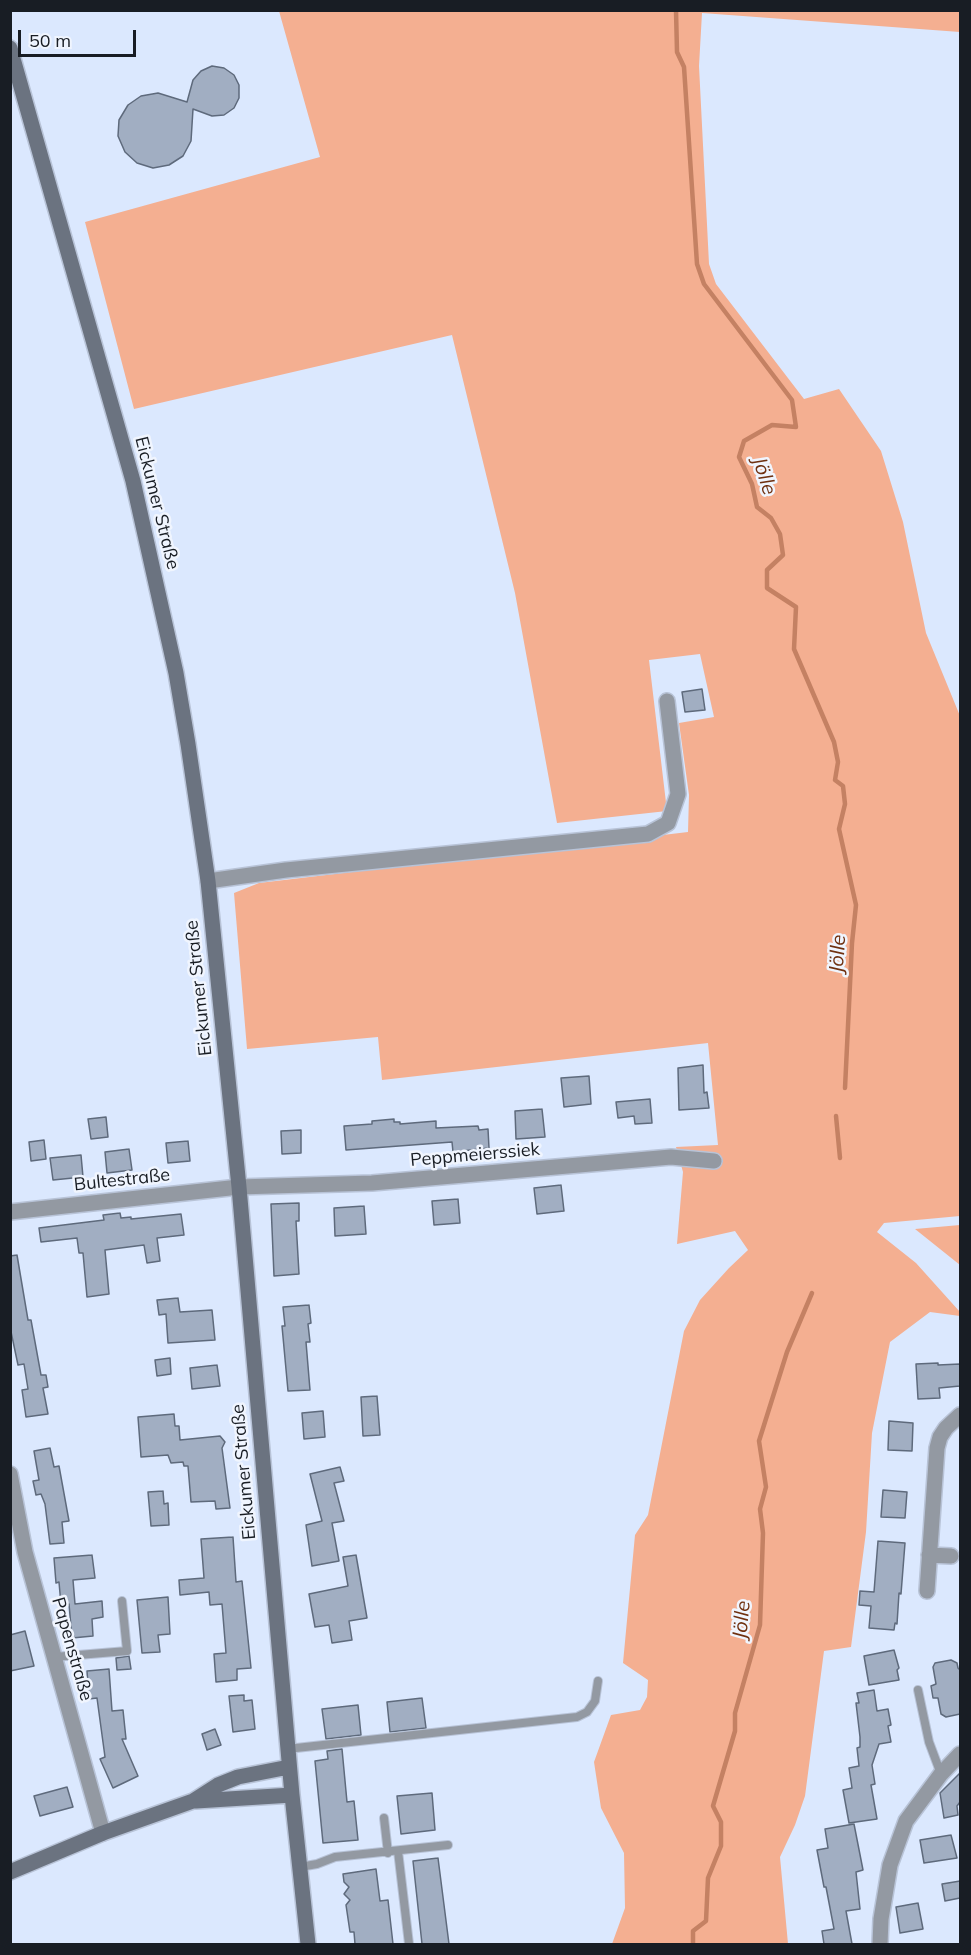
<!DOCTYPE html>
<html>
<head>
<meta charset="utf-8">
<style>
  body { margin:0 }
  #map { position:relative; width:971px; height:1955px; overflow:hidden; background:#dbe8fe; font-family:Mulish,sans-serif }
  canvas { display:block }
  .frame { position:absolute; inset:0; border:12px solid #181d24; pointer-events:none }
  .scale { position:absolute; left:18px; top:30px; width:118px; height:27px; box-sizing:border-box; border:3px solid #181d24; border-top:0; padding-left:8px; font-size:18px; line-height:21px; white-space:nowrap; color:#181d24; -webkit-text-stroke:4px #f0f5fe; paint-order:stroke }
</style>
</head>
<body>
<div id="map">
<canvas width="971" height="1955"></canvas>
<div class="frame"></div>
<div class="scale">50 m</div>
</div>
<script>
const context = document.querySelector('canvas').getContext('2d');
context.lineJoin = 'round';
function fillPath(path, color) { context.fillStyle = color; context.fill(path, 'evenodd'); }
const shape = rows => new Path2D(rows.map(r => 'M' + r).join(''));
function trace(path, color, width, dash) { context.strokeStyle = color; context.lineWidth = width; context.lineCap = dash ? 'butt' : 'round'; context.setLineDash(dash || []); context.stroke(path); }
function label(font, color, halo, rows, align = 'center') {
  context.font = font + ' Mulish,sans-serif'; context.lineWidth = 5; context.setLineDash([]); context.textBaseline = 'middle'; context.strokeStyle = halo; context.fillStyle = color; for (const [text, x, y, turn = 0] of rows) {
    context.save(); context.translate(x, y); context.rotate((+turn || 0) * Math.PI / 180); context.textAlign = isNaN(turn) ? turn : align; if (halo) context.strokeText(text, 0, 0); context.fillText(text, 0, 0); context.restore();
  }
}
fillPath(shape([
  [279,11,960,11,960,32,702,13,699,66,709,264,716,284,804,399,839,389,881,451,903,522,926,633,960,716,960,1216,884,1223,877,1232,916,1263,960,1312,960,1316,930,1312,890,1342,872,1433,866,1532,851,1647,824,1651,805,1796,795,1825,780,1857,788,1944,612,1944,625,1908,624,1853,601,1808,594,1762,611,1715,640,1710,647,1697,648,1680,623,1663,635,1535,648,1515,684,1331,700,1300,729,1268,748,1250,735,1231,677,1244,683,1172,676,1147,718,1145,708,1043,382,1080,378,1037,247,1049,234,893,259,883,688,832,689,795,679,723,714,717,700,654,649,660,667,811,557,823,515,593,452,335,134,409,85,222,320,157],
  [960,1225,960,1265,915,1229]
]), '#f4af91');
trace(shape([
  [676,10,677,52,684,67,697,264,704,284,792,400,796,427,772,425,744,441,739,457,752,484,757,507,771,518,780,534,783,555,767,570,767,588,796,607,794,649,834,742,838,762,835,780,843,786,845,804,839,829,856,905,852,943,845,1088],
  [836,1116,840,1158],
  [693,1944,693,1931,706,1921,708,1878,721,1846,721,1822,713,1806,735,1731,735,1713,760,1625,763,1533,760,1509,766,1487,759,1441,787,1352,812,1293]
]), '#c48163', 4.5);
const building = shape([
  [212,66,224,68,234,75,239,85,239,98,234,108,224,115,212,116,193,109,191,141,183,156,169,165,153,168,137,163,125,152,118,136,119,120,128,105,141,96,158,93,187,102,193,80,201,71,212,66],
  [702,689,705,710,685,712,682,692,702,689],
  [703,1065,704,1093,707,1092,709,1108,679,1110,678,1068,703,1065],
  [589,1076,591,1104,564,1107,561,1078,589,1076],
  [650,1099,652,1123,635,1124,634,1116,618,1118,616,1102,650,1099],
  [542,1109,545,1137,516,1139,515,1111,542,1109],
  [106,1117,108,1137,91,1139,88,1119,106,1117],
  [394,1119,394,1122,400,1122,400,1124,436,1121,436,1128,478,1126,479,1130,488,1129,489,1148,453,1152,452,1142,346,1150,344,1126,372,1124,372,1121,394,1119],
  [301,1130,301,1153,282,1154,281,1131,301,1130],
  [44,1140,46,1159,31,1161,29,1142,44,1140],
  [188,1141,190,1161,168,1163,166,1143,188,1141],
  [129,1149,132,1170,107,1173,105,1152,129,1149],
  [81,1155,83,1177,53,1180,50,1158,81,1155],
  [561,1185,564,1211,537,1214,534,1188,561,1185],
  [458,1199,460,1223,434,1225,432,1201,458,1199],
  [299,1203,299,1221,296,1221,299,1274,274,1276,271,1204,299,1203],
  [364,1206,366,1234,335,1236,334,1208,364,1206],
  [120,1213,121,1218,131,1217,131,1219,181,1214,184,1235,157,1238,160,1261,147,1263,144,1245,105,1250,109,1294,87,1297,83,1253,79,1253,77,1238,41,1242,39,1228,104,1220,103,1215,120,1213],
  [17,1255,28,1320,31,1320,41,1375,46,1375,48,1387,43,1388,48,1414,26,1417,22,1390,28,1389,24,1364,18,1365,10,1327,10,1256,17,1255],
  [178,1298,180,1312,212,1310,215,1340,168,1343,166,1314,159,1315,157,1300,178,1298],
  [309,1305,311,1323,308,1324,310,1342,306,1342,310,1390,288,1391,282,1326,285,1326,283,1307,309,1305],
  [170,1358,171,1374,157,1376,155,1360,170,1358],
  [938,1363,938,1365,960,1364,960,1386,939,1388,940,1398,918,1399,916,1364,938,1363],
  [217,1365,220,1386,192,1389,190,1368,217,1365],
  [377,1396,380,1435,363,1436,361,1397,377,1396],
  [323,1411,325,1437,304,1439,302,1413,323,1411],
  [174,1414,175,1426,179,1426,180,1440,220,1436,225,1442,222,1448,230,1508,216,1509,215,1501,191,1502,188,1466,184,1466,183,1462,171,1463,168,1455,141,1457,138,1417,174,1414],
  [889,1421,913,1423,912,1451,888,1450,889,1421],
  [50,1448,54,1467,59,1466,69,1521,62,1522,64,1543,50,1544,45,1504,41,1494,36,1495,33,1481,39,1480,34,1451,50,1448],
  [340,1467,344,1481,334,1483,344,1521,332,1523,339,1561,312,1566,306,1525,322,1521,310,1474,340,1467],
  [883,1490,907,1492,905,1518,881,1517,883,1490],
  [163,1491,164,1504,168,1503,169,1525,151,1526,148,1492,163,1491],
  [233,1537,236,1582,242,1581,251,1668,237,1669,237,1680,216,1682,214,1654,226,1653,222,1604,210,1605,209,1592,180,1595,179,1580,204,1578,201,1539,233,1537],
  [878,1541,905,1543,901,1594,899,1593,897,1624,895,1623,894,1630,869,1628,871,1606,859,1605,860,1591,874,1592,878,1541],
  [92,1555,95,1578,73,1580,75,1604,102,1601,103,1617,92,1619,93,1636,72,1638,69,1604,61,1605,59,1582,56,1583,54,1558,92,1555],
  [356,1555,367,1618,349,1621,352,1640,332,1643,329,1625,315,1627,309,1594,348,1586,343,1557,356,1555],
  [168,1597,170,1634,158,1635,160,1652,142,1653,137,1600,168,1597],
  [25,1631,34,1666,10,1671,10,1635,25,1631],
  [894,1650,899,1668,897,1670,899,1680,869,1685,864,1656,894,1650],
  [129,1656,131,1669,117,1670,116,1658,129,1656],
  [951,1660,957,1663,958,1668,960,1670,960,1714,946,1717,941,1714,938,1698,933,1698,931,1686,936,1684,933,1667,935,1663,951,1660],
  [109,1669,112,1711,123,1710,126,1739,122,1739,138,1776,113,1788,100,1759,105,1757,97,1698,89,1699,87,1671,109,1669],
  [874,1690,877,1711,888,1709,891,1725,888,1726,891,1742,879,1744,872,1765,875,1784,871,1785,877,1819,849,1823,843,1790,852,1788,849,1768,859,1766,857,1748,860,1747,860,1737,856,1703,859,1703,857,1693,874,1690],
  [244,1695,244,1701,252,1700,255,1729,233,1732,229,1696,244,1695],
  [422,1698,426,1728,390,1732,387,1702,422,1698],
  [358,1705,361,1735,326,1739,322,1709,358,1705],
  [215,1729,221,1745,207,1750,202,1734,215,1729],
  [342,1749,347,1802,354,1801,358,1840,323,1843,315,1761,328,1759,327,1751,342,1749],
  [960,1773,960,1802,957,1806,958,1815,944,1818,940,1793,960,1773],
  [67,1787,73,1807,40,1816,34,1796,67,1787],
  [432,1793,435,1830,401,1834,397,1796,432,1793],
  [854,1824,863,1870,856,1872,860,1909,846,1911,852,1944,824,1944,822,1931,834,1929,826,1887,824,1887,817,1850,828,1848,825,1829,854,1824],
  [951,1835,957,1858,924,1863,920,1840,951,1835],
  [438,1858,449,1944,422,1944,413,1861,438,1858],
  [376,1869,380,1901,388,1900,393,1944,355,1944,354,1932,350,1932,346,1905,350,1900,344,1894,349,1887,344,1882,343,1874,376,1869],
  [960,1881,960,1898,945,1901,942,1884,960,1881],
  [918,1903,923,1929,900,1933,896,1907,918,1903]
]);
fillPath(building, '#a1aec2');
trace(building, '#5e6a7c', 1.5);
const lane = shape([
  [54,1657,127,1651,122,1601],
  [918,1690,929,1742,941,1774],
  [287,1749,577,1717,587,1712,595,1701,598,1681],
  [384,1818,388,1853],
  [398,1851,409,1944],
  [300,1867,317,1864,335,1857,448,1845]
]);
const street = shape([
  [208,881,286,870,648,834,668,823,678,794,667,701],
  [10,1212,239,1187,372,1183,671,1157,714,1161],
  [10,1474,25,1552,103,1833],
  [929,1555,951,1556],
  [927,1591,937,1448,940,1437,946,1428,960,1415],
  [880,1944,881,1919,890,1865,906,1821,941,1774,960,1754]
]);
const secondary = shape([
  [10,48,133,481,176,673,188,744,208,881,239,1187,292,1795,308,1944],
  [196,1801,292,1795],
  [10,1872,103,1833,193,1801,218,1785,238,1777,289,1767]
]);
trace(lane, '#b8c3d7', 10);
trace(street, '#b8c3d7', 18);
trace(secondary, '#b8c3d7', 18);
trace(lane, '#9399a2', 8);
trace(street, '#9399a2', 15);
trace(secondary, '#6b7380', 15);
label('18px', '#181d24', '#f0f5fe', [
  ["Eickumer Straße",157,503,76],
  ["Eickumer Straße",199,988,-96],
  ["Peppmeierssiek",475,1155,-5],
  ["Bultestraße",122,1180,-6],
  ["Eickumer Straße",244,1472,-95],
  ["Papenstraße",72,1649,74]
]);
label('italic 20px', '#6f3010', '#f0f5fe', [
  ["Jölle",764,476,72],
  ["Jölle",838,954,-86],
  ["Jölle",742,1620,-84]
]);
</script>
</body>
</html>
